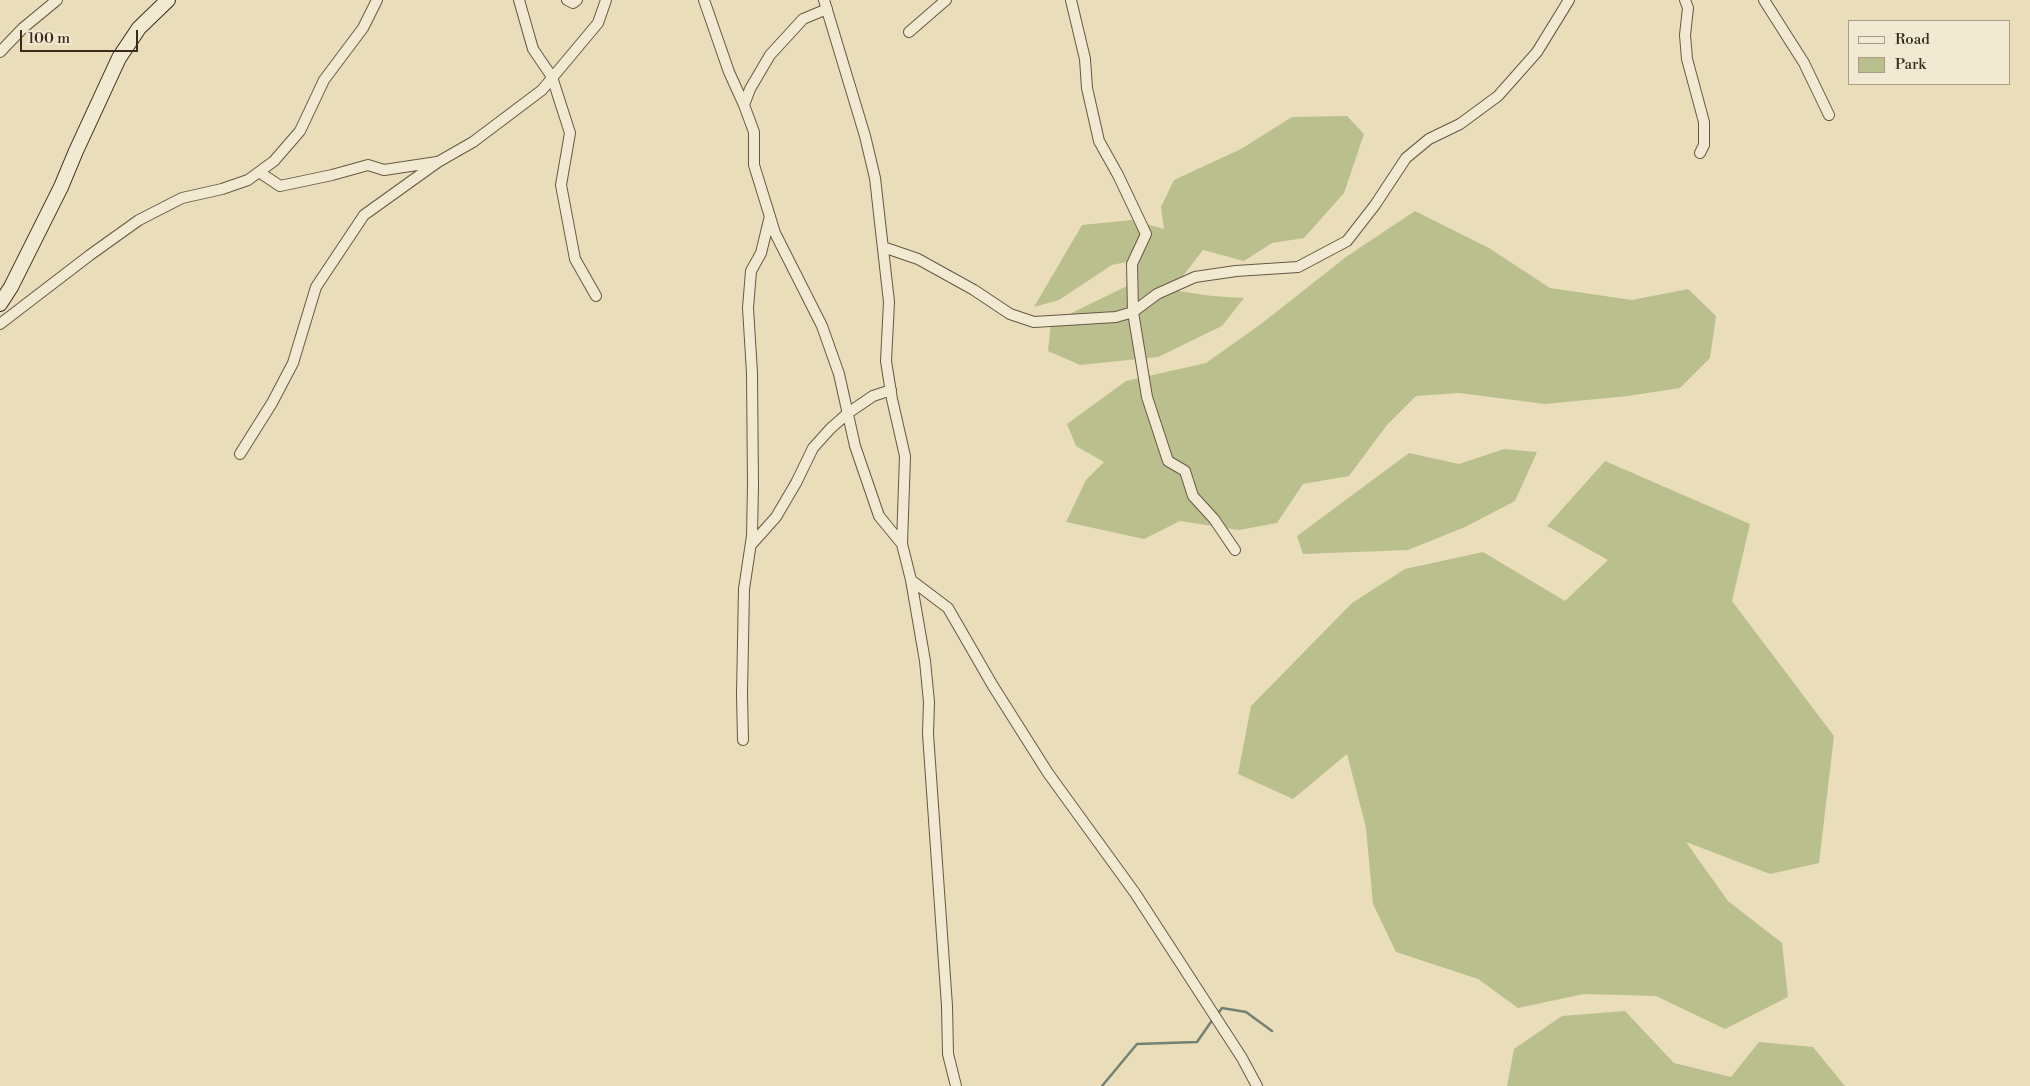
<!DOCTYPE html>
<html>
<head>
<meta charset="utf-8">
<style>
  body { margin:0 }
  #map { position:relative; width:2030px; height:1086px; overflow:hidden; background:#eaddba; font-family:"Libre Bodoni",serif }
  canvas { display:block }
  .legend { position:absolute; left:1848px; top:20px; width:162px; height:65px; box-sizing:border-box; background:#f1e9d2; border:1px solid #a99d89; margin:0; padding:6px 9px; list-style:none; font-size:15px; color:#3c2b1b }
  .legend li { display:flex; align-items:center; gap:10px; height:25px }
  .legend b { width:25px; border:1px solid #a99d89 }
  .scale { position:absolute; left:20px; top:30px; width:118px; height:22px; box-sizing:border-box; border:2px solid #3c2b1b; border-top:0; padding-left:6px; font-size:15px; line-height:18px; white-space:nowrap; color:#3c2b1b; -webkit-text-stroke:4px #f1e9d2; paint-order:stroke }
</style>
</head>
<body>
<div id="map">
<canvas width="2030" height="1086"></canvas>
<ul class="legend">
<li><b style="height:6px;background:#f1e9d2"></b>Road</li>
<li><b style="height:14px;background:#bac08d"></b>Park</li>
</ul>
<div class="scale">100 m</div>
</div>
<script>
const context = document.querySelector('canvas').getContext('2d');
context.lineJoin = 'round';
function fillPath(path, color) { context.fillStyle = color; context.fill(path, 'evenodd'); }
const shape = rows => new Path2D(rows.map(r => 'M' + r).join(''));
function trace(path, color, width, dash) { context.strokeStyle = color; context.lineWidth = width; context.lineCap = dash ? 'butt' : 'round'; context.setLineDash(dash || []); context.stroke(path); }
fillPath(shape([
  [1347,116,1364,134,1344,193,1304,238,1272,243,1244,261,1203,250,1172,290,1212,296,1244,298,1222,326,1158,357,1080,365,1048,351,1051,323,1127,286,1136,260,1112,265,1059,300,1034,307,1082,225,1132,220,1164,229,1161,207,1174,180,1241,149,1292,117],
  [1415,211,1489,248,1550,288,1632,300,1688,289,1716,316,1710,358,1680,388,1628,396,1545,404,1459,393,1416,396,1387,425,1349,476,1303,484,1277,523,1239,530,1180,521,1144,539,1066,522,1086,480,1104,462,1076,446,1067,424,1126,381,1206,363,1261,324,1346,257],
  [1504,449,1537,452,1515,501,1465,527,1408,550,1303,554,1297,536,1409,453,1459,464],
  [1605,461,1750,524,1732,601,1834,736,1819,863,1770,874,1686,842,1728,901,1782,943,1788,997,1725,1029,1656,996,1584,994,1518,1008,1478,979,1396,952,1373,904,1366,828,1347,754,1293,799,1238,774,1251,706,1352,603,1405,569,1483,552,1565,601,1608,560,1547,526],
  [1625,1011,1674,1063,1731,1077,1759,1042,1813,1047,1845,1086,1507,1086,1514,1049,1562,1016]
]), '#bac08d');
trace(shape([
  [1217,1015,1222,1008,1246,1012,1272,1031],
  [1102,1086,1137,1044,1197,1042,1213,1019]
]), '#738272', 2.5);
const street = shape([
  [519,0,533,49,552,77,570,133,561,185,575,259,596,296],
  [567,0,573,3,577,0],
  [704,0,729,72,744,105,754,132,754,165,775,233,822,326,839,374,855,446,879,516,902,544],
  [824,0,865,136,875,178,889,302,886,361,892,399,905,456,902,544,911,580,925,661,929,702,928,734,947,1006,948,1054,956,1086],
  [1071,0,1085,59,1087,88,1099,141,1118,175,1146,234,1132,264,1133,312,1147,397,1168,461,1185,471,1193,496,1214,519,1235,550],
  [1685,0,1688,8,1685,35,1687,59,1704,122,1704,145,1700,153],
  [1764,0,1804,63,1829,115],
  [909,32,946,0],
  [0,52,23,28,57,0],
  [744,105,750,89,770,55,803,19,827,9],
  [259,172,280,186,332,175,368,165,384,170,437,162],
  [883,247,918,259,974,290,1010,314,1034,322,1116,317,1133,312,1157,294,1195,277,1236,271,1298,267,1347,241,1375,205,1406,158,1429,139,1460,124,1498,96,1537,52,1569,0],
  [0,324,90,255,139,220,182,198,222,189,248,180,274,161,300,131,324,80,363,28,377,0],
  [240,454,272,403,293,363,316,287,364,215,438,162,473,142,542,90,598,23,606,0],
  [751,545,776,517,796,483,813,448,830,429,848,413,873,396,891,390],
  [911,580,948,608,993,686,1048,773,1135,893,1242,1058,1257,1086],
  [743,740,742,694,744,589,752,536,753,485,752,373,748,308,751,271,761,253,770,216]
]);
const secondary = shape([
  [0,304,11,287,61,187,76,151,119,58,139,28,168,0]
]);
trace(street, '#685843', 12);
trace(secondary, '#3c2b1b', 16);
trace(street, '#f1e9d2', 10);
trace(secondary, '#f1e9d2', 14);
</script>
</body>
</html>
